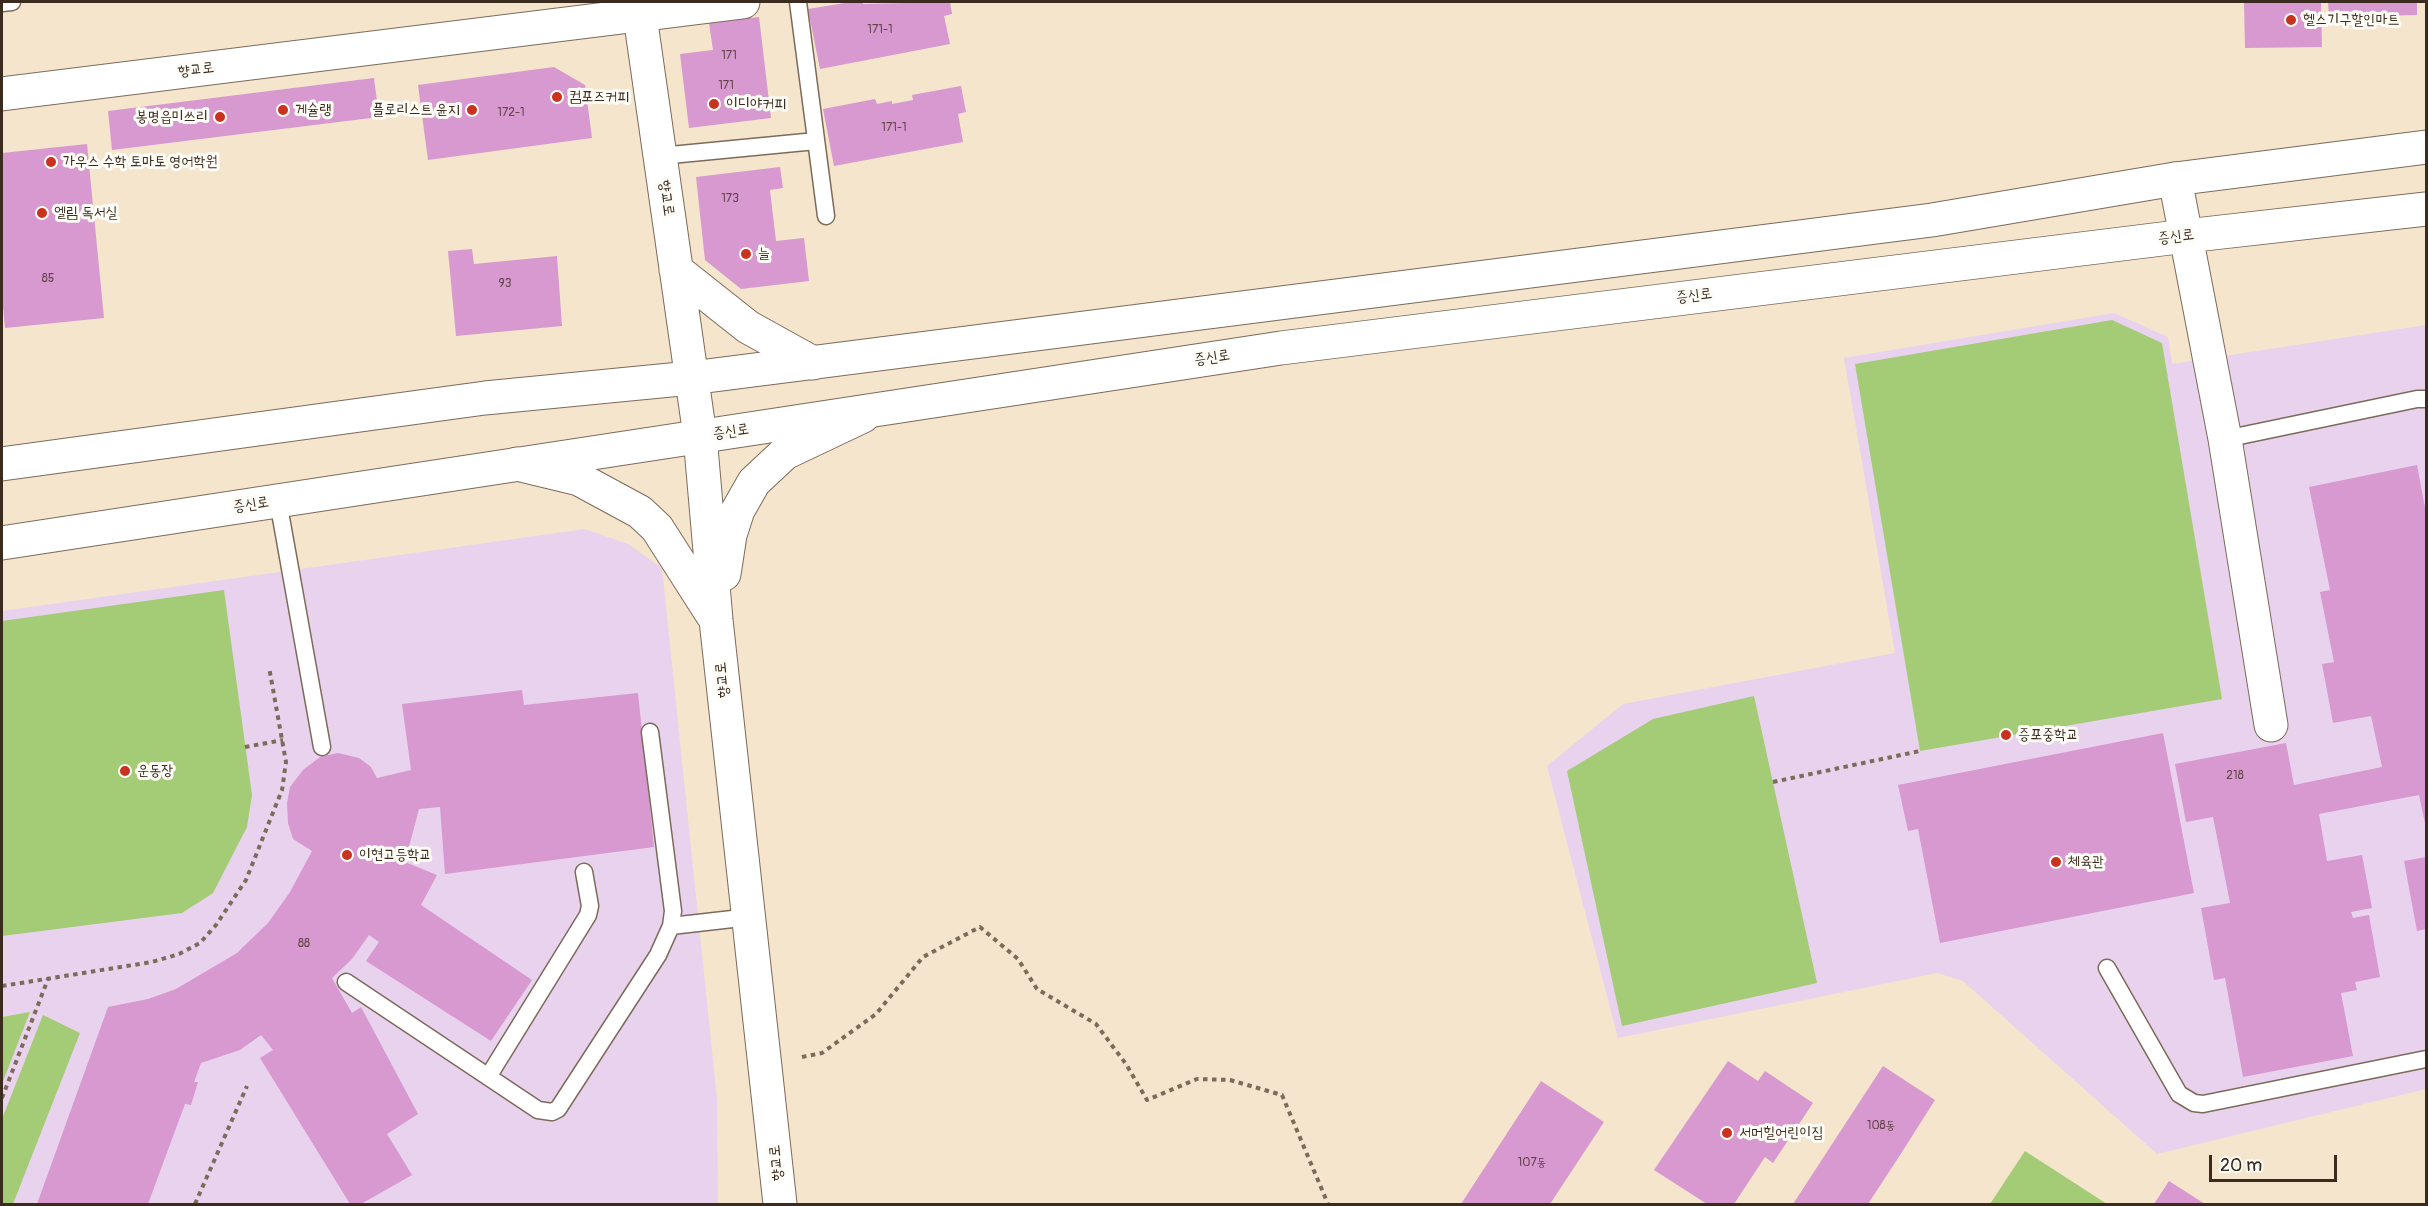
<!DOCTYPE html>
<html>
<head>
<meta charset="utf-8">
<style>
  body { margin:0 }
  #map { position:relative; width:2428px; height:1206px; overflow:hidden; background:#f4e5cc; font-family:Pangolin,sans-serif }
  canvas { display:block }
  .frame { position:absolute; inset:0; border:3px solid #3b2a1e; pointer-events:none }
  .scale { position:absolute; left:2209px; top:1155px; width:128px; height:27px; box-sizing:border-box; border:3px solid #3b2a1e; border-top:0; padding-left:8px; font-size:18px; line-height:21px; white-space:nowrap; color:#3b2a1e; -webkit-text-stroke:4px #fdfcf7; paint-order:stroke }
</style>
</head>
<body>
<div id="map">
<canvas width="2428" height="1206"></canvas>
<div class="frame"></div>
<div class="scale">20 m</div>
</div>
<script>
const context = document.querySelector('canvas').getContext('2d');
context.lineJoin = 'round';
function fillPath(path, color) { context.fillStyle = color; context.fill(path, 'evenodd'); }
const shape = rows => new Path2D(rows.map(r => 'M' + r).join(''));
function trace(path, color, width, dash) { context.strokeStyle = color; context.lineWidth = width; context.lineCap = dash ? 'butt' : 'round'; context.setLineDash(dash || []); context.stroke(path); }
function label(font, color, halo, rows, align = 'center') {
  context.font = font + ' Pangolin,"Poor Story",sans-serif'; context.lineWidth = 6; context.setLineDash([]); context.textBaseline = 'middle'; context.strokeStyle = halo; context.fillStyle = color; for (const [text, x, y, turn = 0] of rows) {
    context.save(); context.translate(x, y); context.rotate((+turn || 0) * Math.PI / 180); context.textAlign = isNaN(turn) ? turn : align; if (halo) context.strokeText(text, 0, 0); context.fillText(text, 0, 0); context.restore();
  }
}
fillPath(shape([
  [2114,313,2168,337,2172,364,2426,325,2426,1089,2157,1154,1963,981,1937,973,1618,1038,1547,766,1623,704,1895,653,1844,358],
  [585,529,628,544,662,568,717,1099,718,1204,2,1204,2,611]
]), '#e9d2ed');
fillPath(shape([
  [2112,320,2162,343,2222,699,1920,751,1855,364],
  [224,590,252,795,247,827,213,893,182,913,2,936,2,621],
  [1754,696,1817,983,1622,1026,1567,771,1653,719],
  [30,1012,2,1084,2,1017],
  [43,1015,80,1033,13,1204,2,1204,2,1119],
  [2025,1151,2107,1204,1990,1204]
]), '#a4cb76');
fillPath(shape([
  [851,2,863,2,863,4,950,2,952,14,944,16,950,44,820,69,808,9],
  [2244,2,2321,2,2322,47,2245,48],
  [2328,2,2417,2,2417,15,2329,17],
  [759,17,771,118,689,128,680,54,713,50,709,23],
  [554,67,585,85,592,138,428,160,418,85],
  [374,78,379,117,112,150,108,111],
  [961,86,966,112,958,114,963,142,834,166,823,109,875,99,877,104,892,101,892,104,913,100,912,95],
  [87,144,104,318,5,328,2,296,2,153],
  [780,167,783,188,770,190,776,241,804,238,809,281,741,289,705,260,696,177],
  [472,249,474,264,557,256,562,326,456,336,448,251],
  [2417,465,2426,513,2426,828,2419,795,2319,814,2327,861,2362,855,2372,908,2351,912,2353,918,2369,915,2380,977,2355,982,2357,990,2341,993,2353,1056,2243,1077,2225,978,2214,980,2201,908,2230,903,2213,817,2186,822,2175,764,2286,743,2294,785,2382,767,2371,716,2333,723,2322,664,2334,662,2320,592,2330,590,2309,487],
  [522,690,524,705,638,693,654,847,445,874,440,807,419,809,405,862,437,875,421,905,532,980,491,1041,366,961,379,942,369,935,352,959,332,978,352,1013,361,1007,418,1114,387,1134,412,1175,361,1204,350,1204,260,1058,273,1050,261,1035,240,1050,201,1063,194,1082,198,1082,191,1105,185,1104,148,1204,37,1204,108,1007,148,999,176,989,237,953,268,923,290,892,312,851,293,839,288,823,287,803,290,787,303,770,320,757,338,753,359,758,371,767,377,778,411,770,402,704],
  [2163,733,2194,893,1940,943,1918,829,1908,831,1898,785],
  [2426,857,2426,929,2417,931,2404,861],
  [1728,1061,1758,1081,1765,1071,1813,1103,1773,1163,1765,1157,1734,1204,1707,1204,1654,1170],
  [1883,1066,1935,1100,1902,1152,1868,1204,1793,1204],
  [1541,1081,1604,1122,1550,1204,1461,1204],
  [2169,1181,2205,1204,2154,1204]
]), '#d799cf');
const service = shape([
  [798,2,826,216],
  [2,3,12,2],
  [660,156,816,141],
  [2225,439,2417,399,2426,399],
  [278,501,322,747],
  [671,926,750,917],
  [2107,968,2179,1094,2194,1103,2203,1104,2426,1059],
  [346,982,538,1110,552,1112,558,1109,658,955,671,926,673,911,650,732],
  [488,1077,588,915,590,906,584,872]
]);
const minor = shape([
  [2,94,743,2],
  [2175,179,2225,439,2271,725]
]);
const tertiary = shape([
  [638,2,700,436,716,620,780,1204],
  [676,270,748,327,813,363],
  [517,464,579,479,640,512,657,528,712,614],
  [724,574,730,535,738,510,754,482,785,453,863,416]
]);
const secondary = shape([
  [2,464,485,398,691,378,1932,220,2175,179,2426,147],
  [2,543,1281,348,2186,236,2426,209]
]);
trace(service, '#7c6b5b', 19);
trace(minor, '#7c6b5b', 35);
trace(tertiary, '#7c6b5b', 35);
trace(secondary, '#7c6b5b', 35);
trace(shape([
  [245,747,283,740],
  [1773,782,1920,751],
  [2,986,152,962,179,954,200,943,216,925,246,880,282,790,286,762,269,667],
  [802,1057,822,1053,876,1014,923,957,980,927,1018,959,1037,989,1096,1024,1126,1064,1147,1100,1197,1079,1230,1080,1282,1095,1328,1204],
  [2,1098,48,979],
  [195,1204,247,1086]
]), '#7c6b5b', 4, [4.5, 4.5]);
trace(service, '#fff', 16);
trace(minor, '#fff', 33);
trace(tertiary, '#fff', 33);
trace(secondary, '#fff', 33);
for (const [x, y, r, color] of [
  [2291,20,6,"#c8321e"],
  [557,97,6,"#c8321e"],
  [714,104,6,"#c8321e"],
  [283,110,6,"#c8321e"],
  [472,110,6,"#c8321e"],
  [220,117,6,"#c8321e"],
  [51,162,6,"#c8321e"],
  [42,213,6,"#c8321e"],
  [746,254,6,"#c8321e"],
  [2006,735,6,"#c8321e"],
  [125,771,6,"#c8321e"],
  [347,855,6,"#c8321e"],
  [2056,862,6,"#c8321e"],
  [1727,1133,6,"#c8321e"]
]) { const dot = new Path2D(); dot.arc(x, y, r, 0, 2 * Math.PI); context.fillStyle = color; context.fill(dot); trace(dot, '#fdfcf7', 2); }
label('12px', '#62464a', null, [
  ["171-1",880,30],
  ["171",729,56],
  ["171",726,86],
  ["172-1",511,113],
  ["171-1",894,128],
  ["173",730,199],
  ["85",48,279],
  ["93",505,284],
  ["218",2235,776],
  ["88",304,944],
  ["108동",1881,1126],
  ["107동",1532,1163]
]);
label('15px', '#3b2a1e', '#fdfcf7', [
  ["헬스기구할인마트",2303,20],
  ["컴포즈커피",569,97],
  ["이디야커피",726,104],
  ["게슐랭",295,110],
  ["플로리스트 윤지",460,110,"right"],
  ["봉명읍미쓰리",208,117,"right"],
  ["가우스 수학 토마토 영어학원",63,162],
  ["엘림 독서실",54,213],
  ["늘",758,254],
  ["증포중학교",2018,735],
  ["운동장",137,771],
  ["이현고등학교",359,855],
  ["체육관",2068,862],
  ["서머힐어린이집",1739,1133]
], 'left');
label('15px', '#3b2a1e', '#fdfcf7', [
  ["향교로",196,70,-7],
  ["향교로",666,198,82],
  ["증신로",2176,237,-7],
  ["증신로",1694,296,-7],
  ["증신로",1212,358,-9],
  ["증신로",731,432,-8],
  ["증신로",251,505,-9],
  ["향교로",723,680,-96],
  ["향교로",777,1163,-96]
]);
</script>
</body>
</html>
